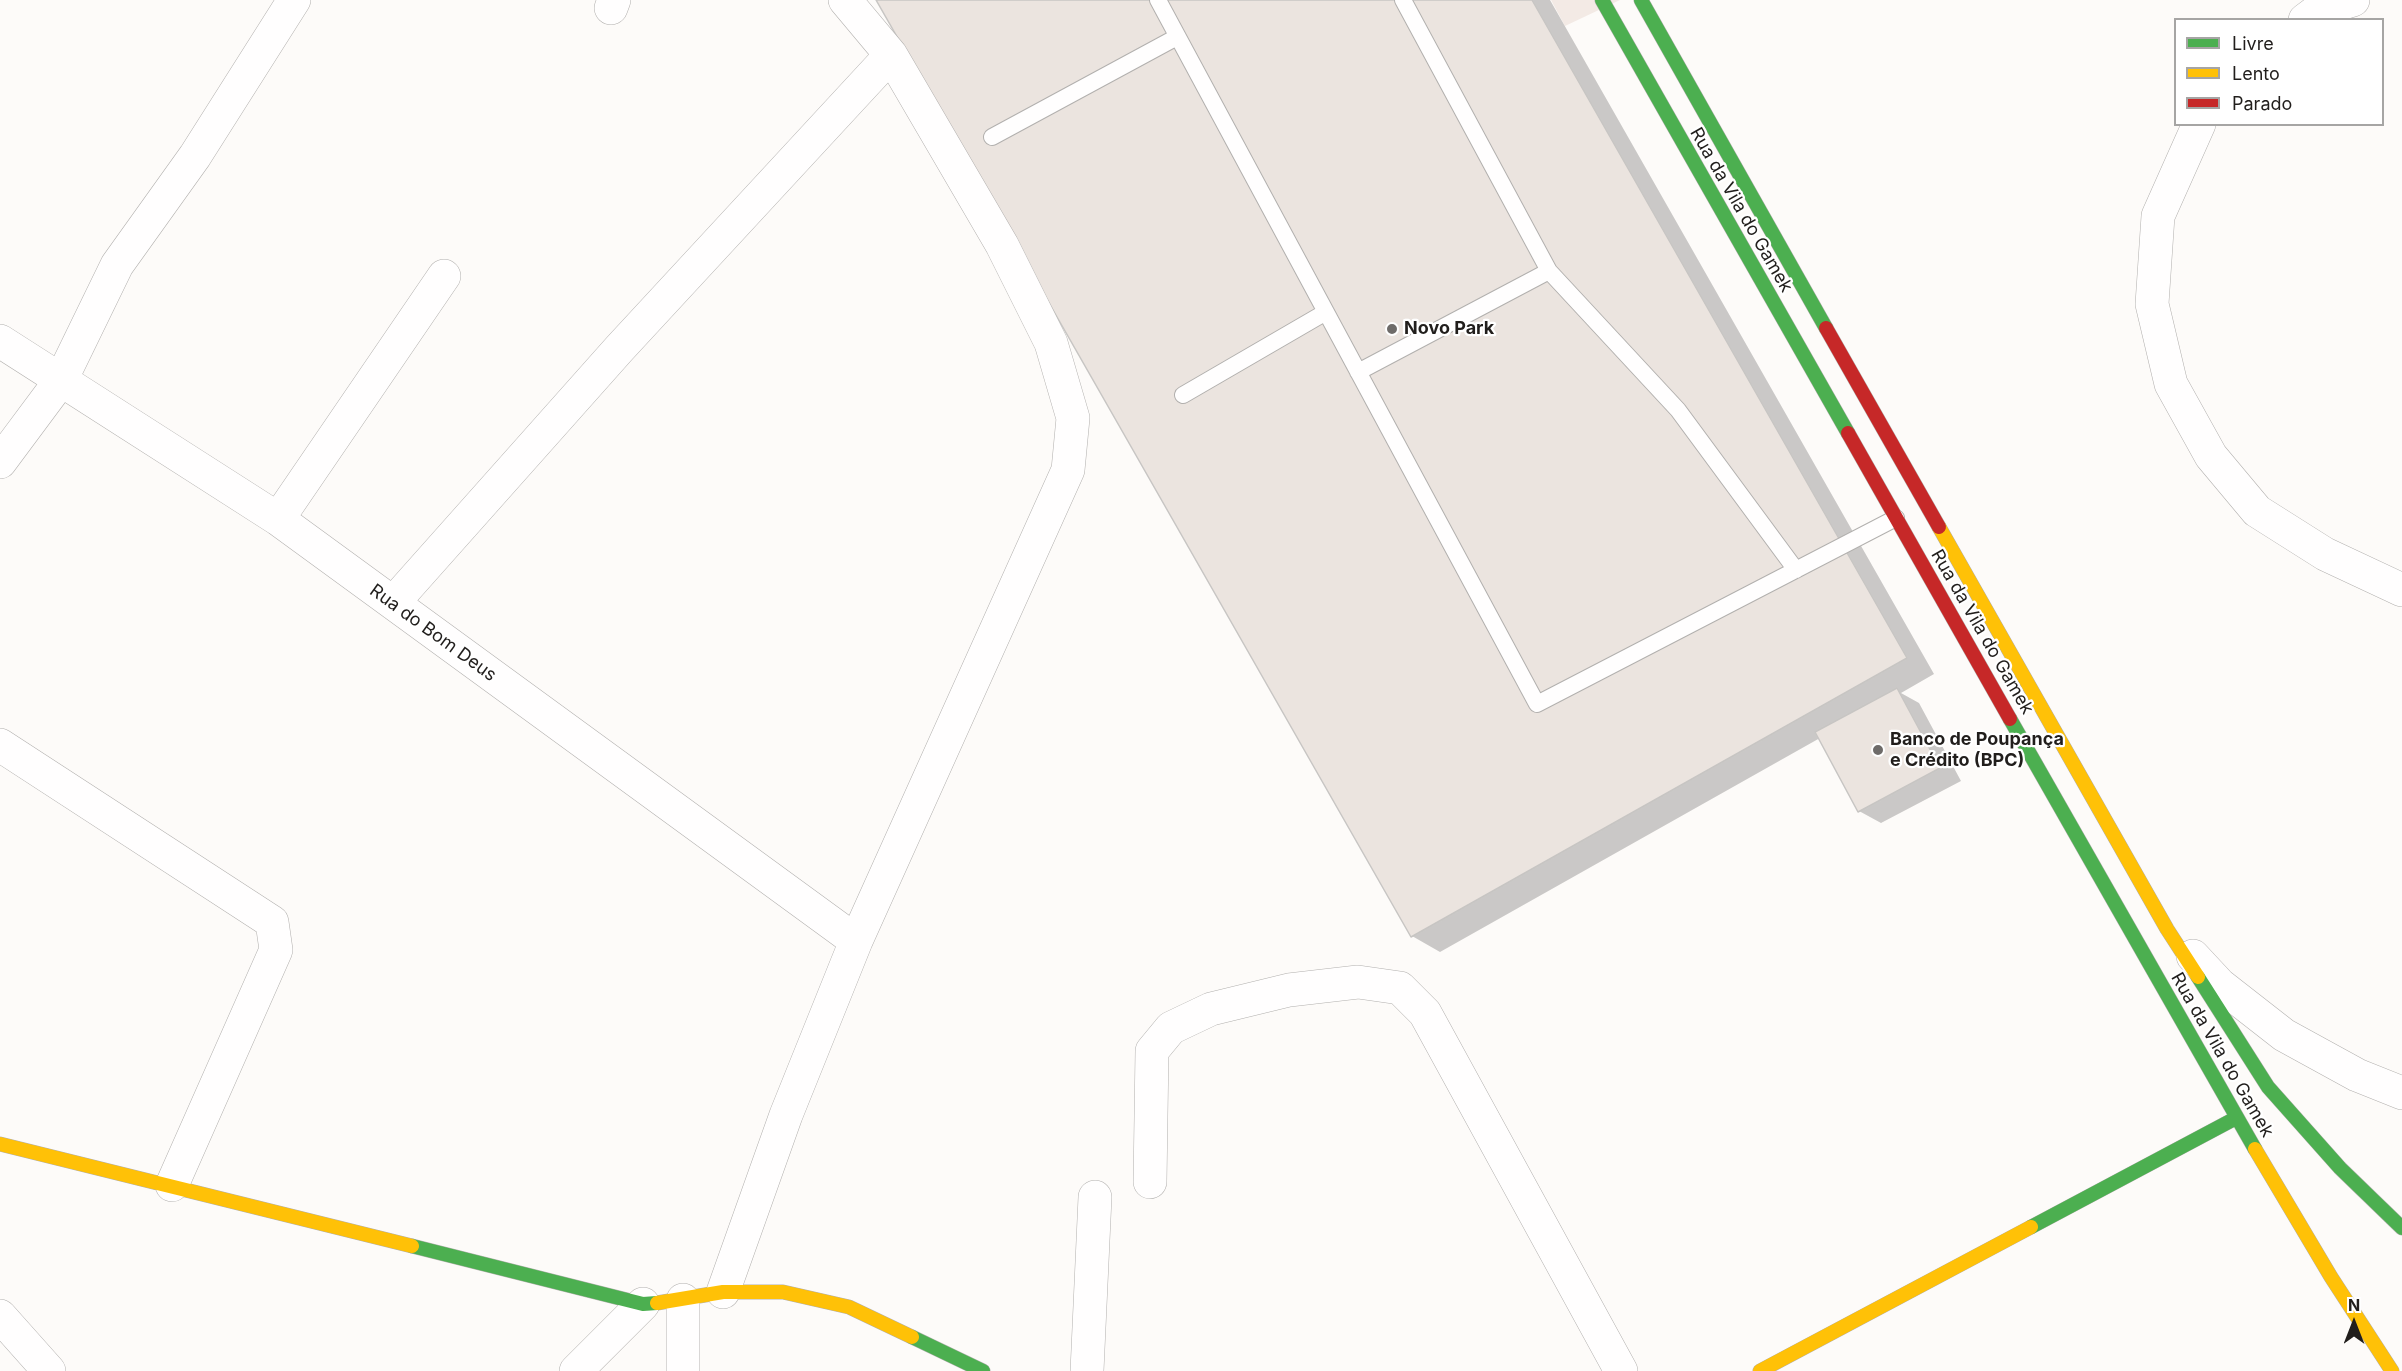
<!DOCTYPE html>
<html>
<head>
<meta charset="utf-8">
<style>
  body { margin:0 }
  #map { position:relative; width:2402px; height:1371px; overflow:hidden; background:#fdfbf9; font-family:Inter,sans-serif }
  canvas { display:block }
  .legend { position:absolute; left:2174px; top:18px; width:210px; height:108px; box-sizing:border-box; background:#fff; border:2px solid #a6a5a4; margin:0; padding:8px 10px; list-style:none; font-size:18px; color:#211e1c }
  .legend li { display:flex; align-items:center; gap:12px; height:30px }
  .legend b { width:30px; border:2px solid #a6a5a4 }
  .north { position:absolute; left:2324px; top:1293px; width:60px; height:60px; -webkit-text-stroke:4px #fff; paint-order:stroke; rotate:0deg; font-size:16px; font-weight:700; line-height:24px; text-align:center; color:#211e1c }
  .north::after { content:''; display:block; margin:auto; width:21px; height:27px; background:#211e1c; clip-path:polygon(50% 0,100% 100%,50% 72%,0 100%) }
</style>
</head>
<body>
<div id="map">
<canvas width="2402" height="1371"></canvas>
<ul class="legend">
<li><b style="height:8px;background:#4caf50"></b>Livre</li>
<li><b style="height:8px;background:#ffc107"></b>Lento</li>
<li><b style="height:8px;background:#c62828"></b>Parado</li>
</ul>
<div class="north">N</div>
</div>
<script>
const context = document.querySelector('canvas').getContext('2d');
context.lineJoin = 'round';
function fillPath(path, color) { context.fillStyle = color; context.fill(path, 'evenodd'); }
const shape = rows => new Path2D(rows.map(r => 'M' + r).join(''));
function trace(path, color, width, dash) { context.strokeStyle = color; context.lineWidth = width; context.lineCap = dash ? 'butt' : 'round'; context.setLineDash(dash || []); context.stroke(path); }
function label(font, color, halo, rows, align = 'center') {
  context.font = font + ' Inter,sans-serif'; context.lineWidth = 4.5; context.setLineDash([]); context.textBaseline = 'middle'; context.strokeStyle = halo; context.fillStyle = color; for (const [text, x, y, turn = 0] of rows) {
    context.save(); context.translate(x, y); context.rotate((+turn || 0) * Math.PI / 180); context.textAlign = isNaN(turn) ? turn : align; if (halo) context.strokeText(text, 0, 0); context.fillText(text, 0, 0); context.restore();
  }
}
fillPath(shape([
  [1551,0,1620,0,1565,26]
]), '#f3eae5');
fillPath(shape([
  [878,0,1550,0,1934,674,1901,693,1919,703,1961,781,1881,823,1859,811,1820,738,1440,952,1412,936]
]), '#0003');
const building = shape([
  [876,0,1532,0,1907,658,1411,937,876,0],
  [1897,688,1940,768,1858,812,1815,732,1897,688]
]);
fillPath(building, '#ebe4df');
trace(building, '#c7c5c3', 1.5);
const lane = shape([
  [1158,0,1537,704,1896,518],
  [992,137,1177,37],
  [1549,271,1678,410,1796,570],
  [1358,372,1549,271,1403,0],
  [1183,395,1326,312]
]);
const street = shape([
  [611,8,614,0],
  [2305,20,2317,11,2353,0],
  [2199,124,2158,216,2152,304,2171,384,2211,456,2257,511,2325,554,2402,590],
  [0,341,278,519,856,941],
  [0,462,61,380,117,265,195,156,294,0],
  [278,519,444,276],
  [393,603,619,349,891,55],
  [0,745,272,922,276,950,172,1185],
  [2193,956,2220,985,2284,1035,2357,1075,2402,1093],
  [1150,1182,1152,1051,1171,1028,1211,1009,1289,990,1358,982,1400,988,1425,1013,1621,1371],
  [723,1292,786,1115,856,941,1068,470,1073,418,1051,343,1002,245,891,55,845,0],
  [683,1300,683,1371],
  [0,1316,49,1371],
  [576,1371,643,1304],
  [1087,1371,1095,1197]
]);
const fast = shape([
  [1602,0,1848,433],
  [1641,0,1826,328],
  [2010,719,2255,1149],
  [2198,977,2268,1087,2340,1168,2402,1228],
  [2031,1227,2236,1118],
  [412,1246,643,1304,657,1303],
  [912,1337,983,1371]
]);
const slow = shape([
  [1939,527,2167,929,2198,977],
  [0,1144,412,1246],
  [2255,1149,2331,1277,2392,1371],
  [657,1303,723,1292,783,1292,849,1307,912,1337],
  [1760,1371,2031,1227]
]);
const jam = shape([
  [1826,328,1939,527],
  [1848,433,2010,719]
]);
trace(lane, '#b2b0ae', 18);
trace(street, '#b2b0ae', 34);
trace(fast, '#b2b0ae', 15);
trace(slow, '#b2b0ae', 15);
trace(jam, '#b2b0ae', 15);
trace(lane, '#fffefe', 16);
trace(street, '#fffefe', 33);
trace(fast, '#4caf50', 14);
trace(slow, '#ffc107', 14);
trace(jam, '#c62828', 14);
for (const [x, y, r, color] of [
  [1392,329,6,"#6e6b69"],
  [1878,750,6,"#6e6b69"]
]) { const dot = new Path2D(); dot.arc(x, y, r, 0, 2 * Math.PI); context.fillStyle = color; context.fill(dot); trace(dot, '#fff', 2); }
label('18px', '#211e1c', '#fff', [
  ["Rua da Vila do Gamek",1741,210,60],
  ["Rua da Vila do Gamek",1982,632,60],
  ["Rua do Bom Deus",433,633,36],
  ["Rua da Vila do Gamek",2222,1055,60]
]);
label('bold 18px', '#211e1c', '#fff', [
  ["Novo Park",1404,329],
  ["Banco de Poupança",1890,740],
  ["e Crédito (BPC)",1890,761]
], 'left');
</script>
</body>
</html>
